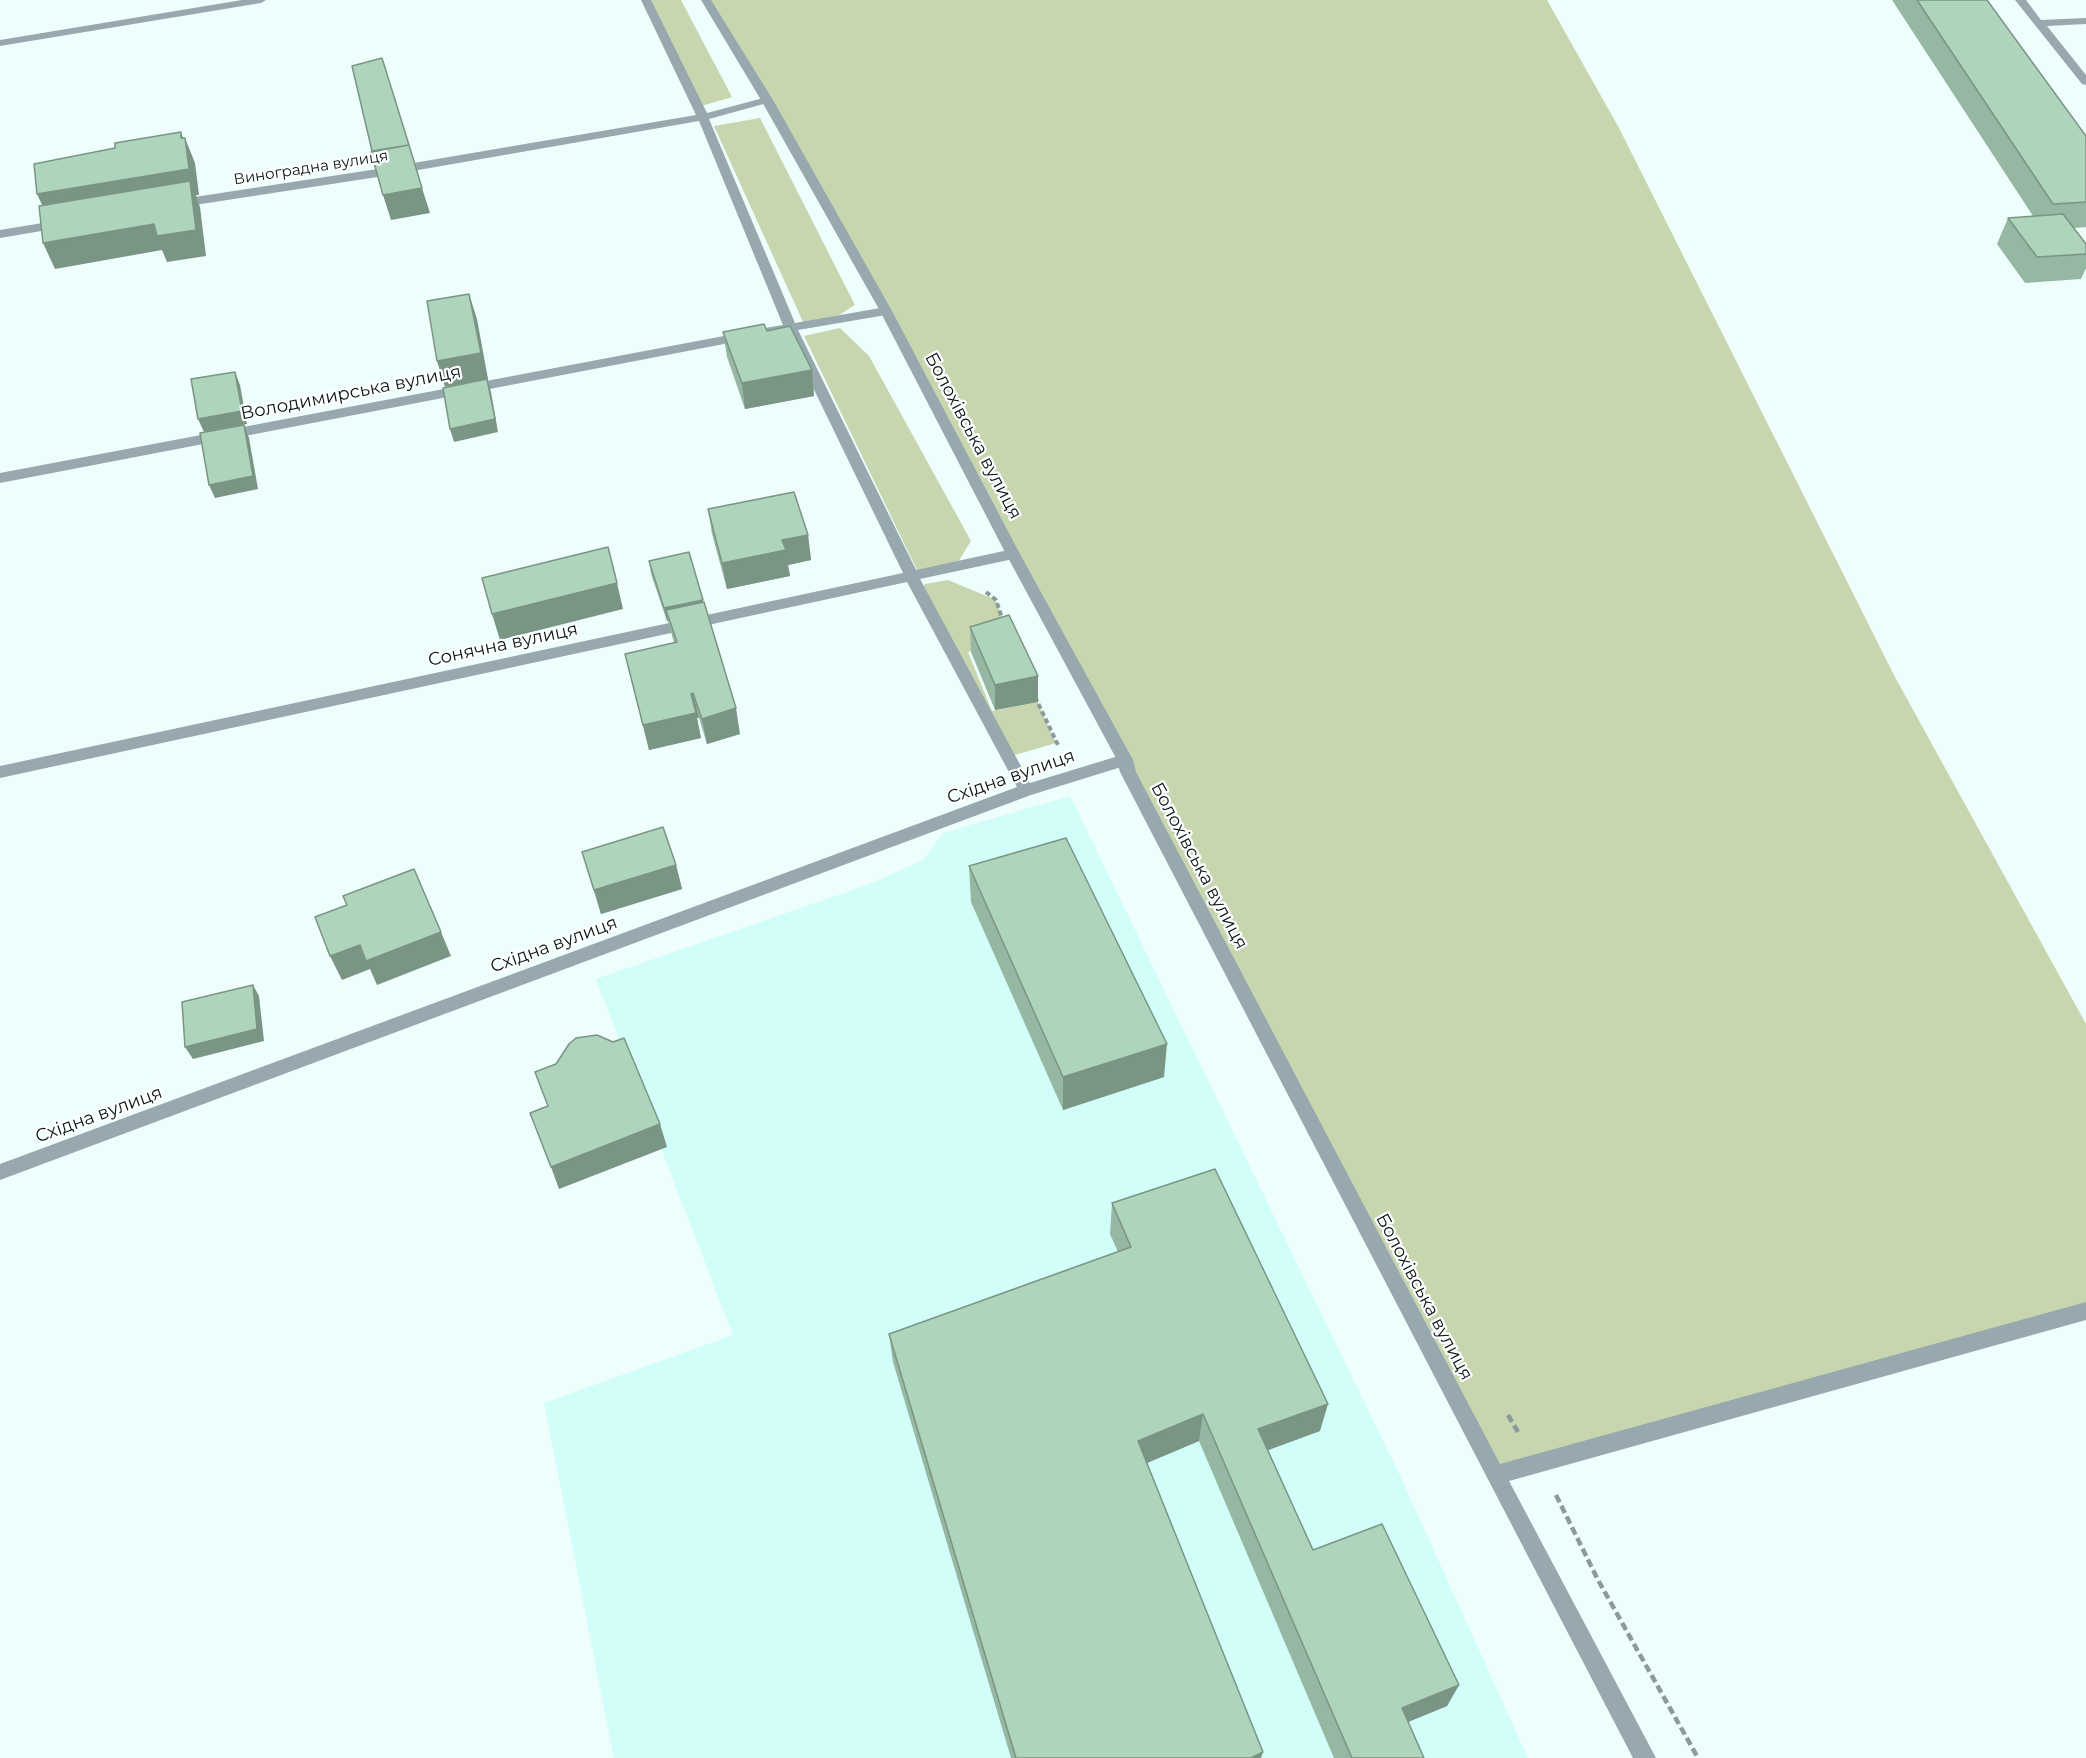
<!DOCTYPE html>
<html>
<head>
<meta charset="utf-8">
<style>
  body { margin:0 }
  canvas { display:block; background:#edfefc }
</style>
</head>
<body>
<canvas width="2086" height="1758"></canvas>
<script>
const context = document.querySelector('canvas').getContext('2d');
context.lineJoin = 'round';
function fillPath(path, color) { context.fillStyle = color; context.fill(path, 'evenodd'); }
const shape = rows => new Path2D(rows.map(r => 'M' + r).join(''));
function trace(path, color, width, dash) { context.strokeStyle = color; context.lineWidth = width; context.lineCap = dash ? 'butt' : 'round'; context.setLineDash(dash || []); context.stroke(path); }
function label(font, color, halo, rows, align = 'center') {
  context.font = font + ' Montserrat,sans-serif'; context.lineWidth = 4.5; context.setLineDash([]); context.textBaseline = 'middle'; context.strokeStyle = halo; context.fillStyle = color; for (const [text, x, y, turn = 0] of rows) {
    context.save(); context.translate(x, y); context.rotate((+turn || 0) * Math.PI / 180); context.textAlign = isNaN(turn) ? turn : align; if (halo) context.strokeText(text, 0, 0); context.fillText(text, 0, 0); context.restore();
  }
}
fillPath(shape([
  [1070,796,1401,1478,1528,1758,614,1758,544,1403,733,1335,596,979,870,884,923,860,943,833]
]), '#d1fef9');
fillPath(shape([
  [646,0,681,0,732,97,698,107],
  [706,0,1547,0,1619,128,1895,677,2086,1024,2086,1311,1495,1475,886,311],
  [760,118,855,305,839,315,804,324,714,126],
  [840,328,869,356,971,541,958,562,917,570,804,336],
  [948,580,996,600,1010,640,968,652,992,711,1038,702,1056,743,1008,757,922,588,925,584]
]), '#c8d6b0');
trace(shape([
  [986,592,996,600,1003,621],
  [1035,697,1059,747]
]), '#8a9b99', 4, [5, 3]);
trace(shape([
  [1508,1415,1518,1432],
  [1556,1495,1598,1580,1698,1758]
]), '#8a9b99', 4.5, [8, 4]);
fillPath(shape([
  [242,0,266,0,261,3,0,46,0,40,242,0],
  [641,0,651,0,707,113,767,97,773,100,771,102,709,119,795,323,886,307,892,311,886,315,798,330,916,570,1013,549,1020,554,1013,559,920,579,1030,783,1125,754,1131,756,1133,760,1131,764,1031,795,0,1180,0,1164,1017,787,907,582,0,778,0,766,903,573,786,332,770,335,764,331,765,328,783,325,699,121,384,176,175,208,169,204,175,200,384,168,696,115,641,0],
  [61,220,67,224,65,227,0,238,0,230,61,220],
  [745,332,750,333,751,336,750,339,0,483,0,473,745,332]
]), '#97a8ae');
fillPath(shape([
  [701,0,711,0,773,100,892,311,1020,554,1133,760,1136,772,1500,1464,2086,1302,2086,1320,1509,1481,1656,1758,1633,1758,1120,772,1117,760,1006,554,880,311,761,100,701,0],
  [2015,0,2026,0,2041,20,2086,18,2086,24,2047,26,2086,75,2086,85,2082,84,2015,0]
]), '#97a8ae');
fillPath(shape([
  [1892,0,1987,0,2086,136,2086,227,2074,228,2086,244,2086,268,2081,279,2025,283,1997,244,2008,218,2033,216],
  [767,331,812,370,814,396,745,409,727,357,723,332],
  [708,509,808,535,811,560,788,565,790,576,727,589,712,534],
  [649,561,740,734,707,744,699,718,697,718,701,738,649,750,625,654,674,643,668,621,667,621,651,574],
  [970,627,1038,702,995,710,971,652],
  [582,852,676,865,682,889,601,914],
  [969,866,1164,1077,1063,1110,971,902],
  [1112,1203,1320,1431,1268,1450,1313,1550,1459,1685,1447,1706,1408,1722,1424,1758,1334,1758,1199,1441,1147,1463,1261,1758,1011,1758,893,1362,889,1334,1118,1252,1110,1234]
]), '#96b7a1');
fillPath(shape([
  [181,132,186,146,185,138,195,163,199,195,196,195,200,207,206,256,167,262,162,250,55,269,43,243,192,196,49,220,37,194,181,138],
  [422,188,430,213,391,220,383,195],
  [469,294,477,319,488,379,445,387,437,361],
  [812,370,814,396,745,409,742,383],
  [235,372,240,385,247,424,204,432,198,419],
  [487,379,491,392,498,432,454,442,450,429],
  [244,425,249,438,258,489,215,498,209,485],
  [808,535,811,560,788,565,790,576,727,589,722,563,782,540],
  [617,583,623,609,500,640,492,614],
  [703,600,705,613,666,610,668,621,667,621,664,608],
  [1038,676,1038,702,995,710,995,685],
  [693,693,699,718,697,718,701,738,649,750,643,725,691,694],
  [736,708,740,734,707,744,702,719],
  [676,865,682,889,601,914,594,890],
  [441,932,451,956,377,985,370,969,342,980,330,956,360,945],
  [253,985,259,996,264,1041,193,1059,185,1047],
  [1167,1044,1164,1077,1063,1110,1063,1077],
  [660,1124,667,1147,559,1189,551,1167],
  [1328,1404,1320,1431,1252,1456,1258,1429],
  [1203,1414,1199,1441,1135,1468,1138,1441],
  [1459,1685,1447,1706,1391,1729,1402,1708],
  [1263,1752,1261,1758,1251,1758]
]), '#7a9583');
const building = shape([
  [1917,0,1987,0,2086,136,2086,202,2053,204,1917,0],
  [382,58,409,145,372,151,352,66,382,58],
  [181,132,181,138,185,138,189,169,37,194,34,164,115,148,115,143,181,132],
  [409,145,422,188,383,195,371,152,409,145],
  [190,181,196,230,157,236,154,224,43,243,39,206,190,181],
  [2063,214,2086,244,2086,254,2037,257,2008,218,2063,214],
  [469,294,481,353,437,361,427,301,469,294],
  [764,324,767,331,790,326,812,370,742,383,723,332,764,324],
  [235,372,242,411,198,419,191,379,235,372],
  [487,379,495,419,450,429,443,388,487,379],
  [244,425,253,476,209,485,200,433,244,425],
  [794,492,808,535,782,540,786,550,722,563,708,509,794,492],
  [608,547,617,583,492,614,482,578,608,547],
  [689,552,703,600,664,608,649,561,689,552],
  [704,602,736,708,702,719,693,693,691,694,696,713,643,725,625,654,677,642,666,610,704,602],
  [1009,615,1038,676,995,685,970,627,1009,615],
  [663,827,676,865,594,890,582,852,663,827],
  [1066,838,1167,1044,1063,1077,969,866,1066,838],
  [414,869,441,932,366,961,360,945,330,956,315,917,347,905,343,896,414,869],
  [253,985,257,1029,185,1047,182,1002,253,985],
  [597,1035,613,1042,624,1038,660,1124,551,1167,530,1113,548,1106,535,1072,556,1064,569,1044,576,1038,597,1035],
  [1215,1169,1328,1404,1258,1429,1313,1550,1382,1524,1459,1685,1402,1708,1424,1758,1352,1758,1203,1414,1138,1441,1263,1752,1251,1758,1016,1758,889,1334,1131,1247,1112,1203,1215,1169]
]);
fillPath(building, '#aed5bb');
trace(building, '#7a9583', 1.5);
label('15px', '#061716', '#fff', [
  ["Виноградна вулиця",311,168,-9]
]);
label('18px', '#061716', '#fff', [
  ["Володимирська вулиця",351,393,-11],
  ["Болохівська вулиця",973,436,62],
  ["Сонячна вулиця",503,645,-12],
  ["Східна вулиця",1011,777,-19],
  ["Болохівська вулиця",1199,866,62],
  ["Східна вулиця",554,945,-20],
  ["Східна вулиця",99,1115,-20],
  ["Болохівська вулиця",1424,1297,62]
]);
</script>
</body>
</html>
